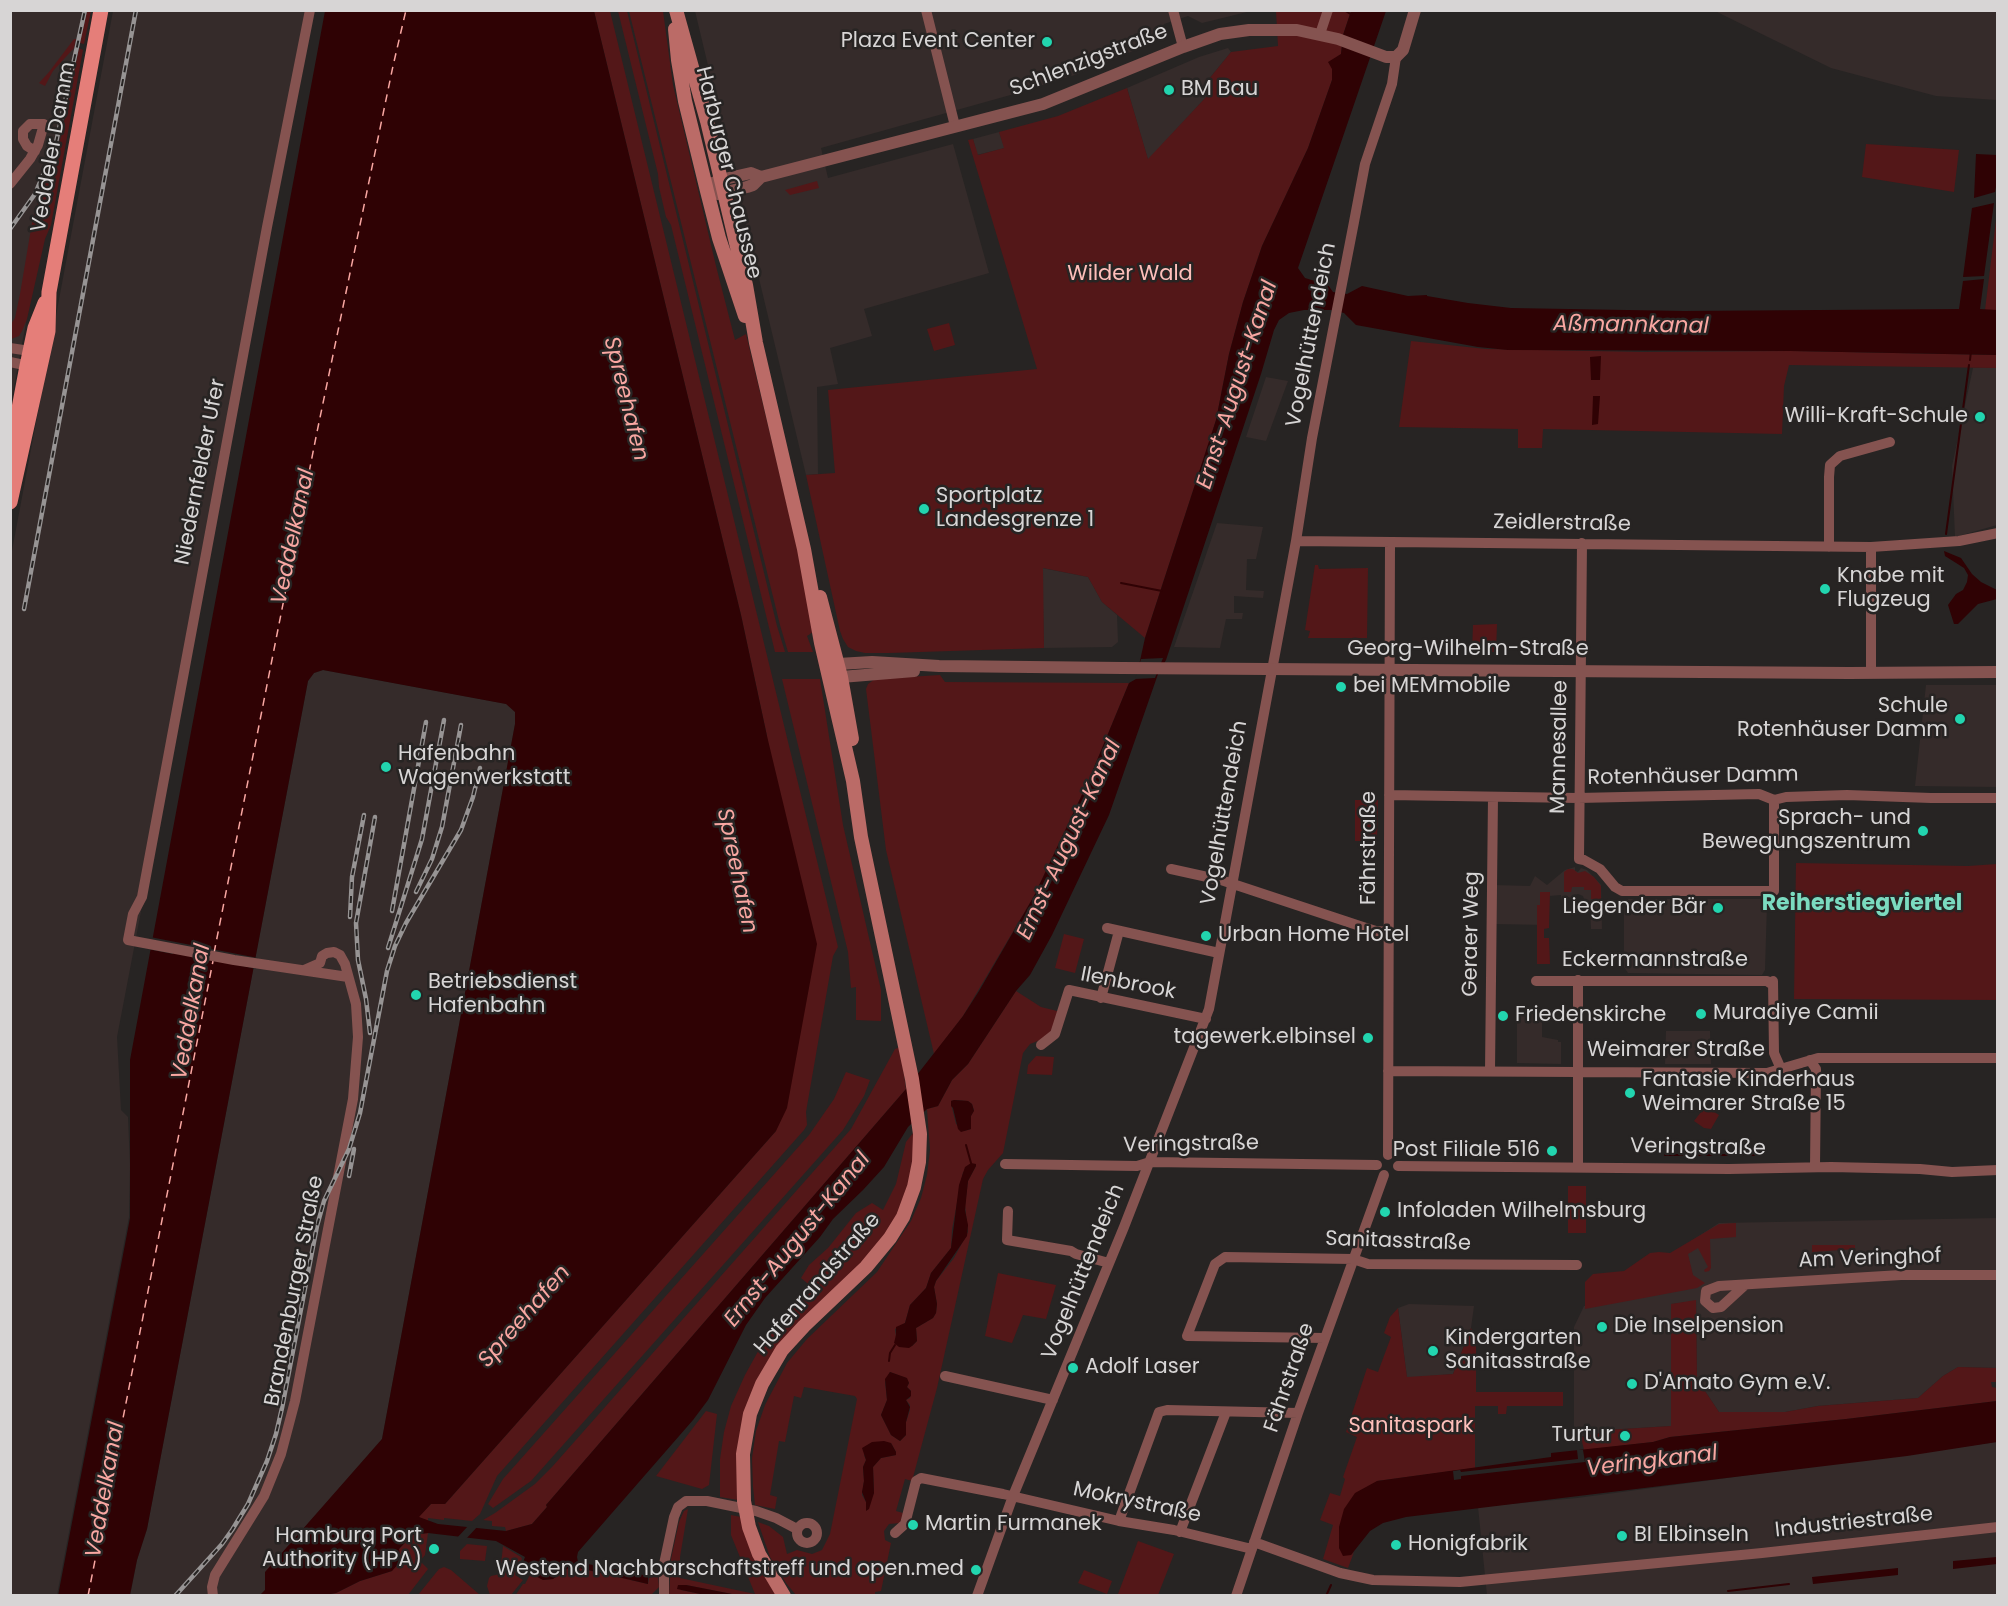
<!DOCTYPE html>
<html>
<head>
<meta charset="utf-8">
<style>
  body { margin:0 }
  #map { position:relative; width:2008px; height:1606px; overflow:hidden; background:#272423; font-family:Poppins,sans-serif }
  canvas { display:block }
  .frame { position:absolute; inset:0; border:12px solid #d7d5d5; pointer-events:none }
</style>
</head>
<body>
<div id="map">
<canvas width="2008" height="1606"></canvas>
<div class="frame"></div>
</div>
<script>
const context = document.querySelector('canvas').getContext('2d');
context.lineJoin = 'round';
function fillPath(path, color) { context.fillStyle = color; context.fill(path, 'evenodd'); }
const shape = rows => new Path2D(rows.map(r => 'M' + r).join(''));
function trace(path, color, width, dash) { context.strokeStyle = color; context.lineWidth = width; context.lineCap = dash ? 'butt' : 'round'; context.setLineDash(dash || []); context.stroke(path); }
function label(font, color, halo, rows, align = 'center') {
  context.font = font + ' Poppins,sans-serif'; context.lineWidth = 5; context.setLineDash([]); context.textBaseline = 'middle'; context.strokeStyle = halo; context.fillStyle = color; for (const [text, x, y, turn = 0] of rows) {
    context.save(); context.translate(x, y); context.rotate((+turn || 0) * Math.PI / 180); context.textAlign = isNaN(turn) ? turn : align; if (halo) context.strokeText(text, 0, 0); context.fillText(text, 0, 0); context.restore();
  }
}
fillPath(shape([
  [11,11,84,11,11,403],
  [113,11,313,11,117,1037,121,1110,128,1117,130,1165,129,1217,57,1595,11,1596,11,556],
  [695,11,1311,11,1247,12,1202,23,1188,16,1164,24,1155,42,1075,75,1014,94,821,148,828,178,953,144,989,273,864,309,872,336,830,348,838,384,817,387,818,474,806,475],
  [1715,11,1997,11,1997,100,1936,96,1831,68],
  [1228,48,1231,52,1209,79,1208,95,1148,160,1127,88,1199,57],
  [999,132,1005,148,977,155,973,139],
  [1973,368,1997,368,1997,525,1955,537,1952,466],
  [1266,377,1288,381,1266,441,1246,437],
  [1217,523,1263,527,1256,559,1247,559,1246,590,1264,591,1263,598,1234,596,1234,613,1243,613,1242,619,1226,619,1220,648,1174,647],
  [1042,568,1088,577,1102,602,1117,615,1118,642,1112,647,1044,648],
  [323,670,507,704,515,712,515,724,382,1439,266,1572,265,1590,260,1595,130,1596,137,1560,147,1529,308,681,314,673],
  [1926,685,1997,685,1997,787,1915,786],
  [1575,867,1575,871,1578,872,1581,868,1587,870,1601,885,1602,929,1591,929,1590,905,1586,905,1583,896,1578,894,1574,895,1572,900,1569,897,1565,898,1567,905,1562,904,1561,895,1549,896,1548,925,1493,924,1493,885,1530,886,1535,876,1547,885,1565,870],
  [1628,899,1762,899,1767,904,1765,970,1762,975,1628,973,1624,967,1624,907],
  [1517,1014,1542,1014,1542,1037,1558,1040,1558,1042,1561,1042,1561,1064,1517,1063],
  [1666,1031,1710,1031,1711,1064,1665,1064],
  [1997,1218,1997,1368,1958,1367,1943,1376,1918,1398,1818,1406,1785,1412,1719,1412,1697,1379,1696,1301,1672,1304,1671,1426,1607,1430,1606,1432,1574,1438,1574,1327,1584,1306,1695,1285,1685,1245,1719,1223],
  [1409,1304,1474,1306,1471,1328,1453,1374,1407,1378,1398,1308],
  [1997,1442,1997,1595,1487,1595,1478,1507,1577,1498]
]), '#352b2a');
fillPath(shape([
  [87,11,91,11,84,44,80,43],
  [594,11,610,11,838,947,833,956,806,1112,807,1125,804,1130,497,1476,480,1514,472,1521,444,1518,444,1520,428,1518,428,1521,418,1517,431,1504,445,1504,776,1131,767,736,741,615],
  [618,11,627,11,777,626,785,652,775,652,671,225,666,217,659,187,658,174],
  [629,11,663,11,673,85,716,266,735,340,746,334,800,559,813,632,807,636,813,652,788,652,780,625],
  [1276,11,1351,11,1343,35,1341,54,1336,58,1332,69,1332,80,1308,148,1262,246,1243,302,1229,354,1216,420,1145,638,1102,602,1088,577,1043,568,1044,648,889,653,865,653,856,651,848,647,843,639,840,631,806,475,835,473,828,390,1037,369,968,140,973,139,978,155,1004,148,999,132,1058,116,1127,88,1148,159,1208,95,1209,79,1231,52,1278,46],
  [74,39,76,39,74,48,53,71,45,86,39,83,49,72],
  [79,48,83,50,51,225,45,239,27,319,22,331,19,336,11,339,11,324,15,318,20,294,33,217,61,137],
  [1866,144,1959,150,1954,192,1862,177],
  [817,181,819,188,790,195,785,190],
  [1997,212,1997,310,1985,310],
  [949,323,955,345,934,351,927,329],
  [1411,341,1486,349,1643,352,1791,351,1997,355,1997,368,1789,365,1784,386,1782,434,1543,429,1542,448,1518,448,1518,429,1399,427],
  [1315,565,1318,565,1319,569,1368,568,1367,638,1308,638,1310,631,1305,630],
  [1497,624,1496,652,1472,652,1473,625],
  [940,675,945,682,1129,683,1088,782,1034,896,963,1016,934,1054,886,850,866,689,868,684,875,679],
  [782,679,820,679,843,825,881,990,881,1021,856,1020,856,987,851,988,848,952],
  [1355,800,1378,800,1377,841,1355,841],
  [1796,863,1968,866,1997,864,1997,1000,1794,999],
  [1568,869,1573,869,1578,873,1585,871,1594,877,1601,886,1601,899,1591,899,1591,890,1584,890,1584,887,1572,887,1571,892,1564,892,1564,872],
  [1540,892,1550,892,1549,928,1544,929,1544,938,1549,938,1550,964,1537,964,1537,905,1540,905],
  [1064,934,1084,939,1075,973,1055,968],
  [1016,991,1041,1007,1065,1013,1058,1033,1030,1044,1023,1053,1003,1153,988,1170,983,1179,937,1388,912,1481,905,1479,896,1511,903,1513,900,1523,889,1524,884,1531,885,1540,891,1543,881,1591,875,1592,875,1595,796,1595,786,1583,770,1557,758,1522,769,1526,783,1537,787,1554,797,1550,812,1554,822,1550,830,1534,857,1399,855,1396,804,1387,801,1398,794,1396,785,1442,779,1441,770,1495,777,1497,775,1509,755,1505,753,1487,752,1458,756,1431,765,1405,787,1363,807,1339,877,1272,911,1221,921,1198,927,1175,930,1150,927,1109,938,1106,952,1080,968,1064],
  [955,1100,968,1101,972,1104,974,1110,971,1116,971,1129,964,1131,956,1124,951,1104,951,1101],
  [976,1166,968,1181,965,1205,968,1232,954,1258,936,1281,934,1287,937,1304,936,1313,933,1318,916,1328,917,1341,912,1346,896,1337,895,1329,905,1323,910,1305,926,1288,931,1273,951,1248,952,1229,963,1172],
  [890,1372,906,1378,909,1383,907,1387,911,1391,910,1398,906,1400,910,1405,910,1410,906,1422,906,1435,900,1441,891,1435,881,1415,887,1400,885,1382],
  [891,1443,896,1452,896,1455,881,1458,873,1467,874,1493,866,1509,866,1502,862,1495,864,1481,863,1467,866,1460,864,1455],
  [900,1047,906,1089,546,1505,547,1507,532,1524,506,1531,505,1527,492,1526,492,1521,483,1520,495,1513,535,1484,552,1467,851,1129,895,1049],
  [1036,1056,1054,1057,1052,1075,1027,1074,1028,1065],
  [846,1072,870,1080,864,1096,843,1130,531,1481,493,1508,488,1504,503,1479,809,1135,834,1099],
  [1708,1108,1719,1115,1711,1129,1704,1128,1694,1121,1701,1112],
  [913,1133,913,1153,910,1180,899,1213,881,1242,766,1365,738,1500,720,1497,720,1459,724,1432,731,1406,745,1375,761,1346,779,1322,827,1277,813,1288,801,1278,809,1265,828,1248,856,1213,872,1203,883,1210,896,1184,906,1142],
  [1568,1186,1586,1186,1586,1233,1568,1233],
  [1736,1223,1736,1237,1710,1239,1711,1268,1709,1271,1705,1272,1704,1270,1708,1267,1698,1248,1688,1254,1693,1275,1705,1283,1697,1288,1585,1309,1585,1282,1593,1274,1624,1271,1650,1253,1659,1252,1670,1253,1719,1224],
  [1812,1245,1855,1245,1855,1249,1812,1252],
  [998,1273,1056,1285,1046,1319,1023,1315,1012,1343,985,1336],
  [1696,1300,1697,1379,1719,1412,1785,1412,1818,1406,1918,1398,1943,1376,1958,1367,1997,1368,1997,1382,1991,1382,1992,1387,1997,1388,1997,1401,1846,1419,1670,1437,1653,1442,1584,1450,1581,1437,1606,1432,1606,1430,1671,1426,1671,1304],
  [1398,1308,1407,1377,1453,1374,1471,1328,1476,1338,1476,1392,1563,1392,1563,1406,1507,1406,1506,1414,1498,1414,1498,1406,1475,1406,1475,1468,1377,1481,1339,1527,1339,1548,1351,1555,1354,1552,1348,1568,1323,1559,1333,1525,1320,1520,1330,1493,1340,1496,1345,1479,1343,1477,1357,1437,1346,1432,1367,1368,1378,1372,1391,1337,1384,1333,1390,1317],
  [706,1411,717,1414,709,1485,702,1489,656,1476],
  [688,1509,680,1557,680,1578,755,1594,731,1535,731,1515,741,1517,759,1567,776,1595,737,1595,686,1585,681,1586,681,1590,705,1595,669,1596,671,1559,679,1522,684,1511],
  [428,1533,425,1555,420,1561,428,1569,408,1595,320,1596,336,1593,360,1581,392,1571,399,1549,413,1535],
  [1138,1541,1174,1554,1158,1595,1118,1594],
  [467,1544,487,1546,485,1561,460,1559,460,1551],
  [503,1546,521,1557,522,1559,515,1575,523,1580,511,1595,490,1595,487,1586,489,1578,491,1576,500,1574],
  [570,1566,648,1584,649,1578,658,1575,659,1587,651,1595,515,1596,523,1584,525,1584,531,1573,543,1580,553,1579],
  [444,1567,451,1570,480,1595,418,1595,439,1569],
  [1084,1570,1112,1581,1107,1594,1078,1583]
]), '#531718');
fillPath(shape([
  [325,11,594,11,741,615,767,736,817,944,787,1108,776,1131,445,1504,431,1504,419,1517,438,1524,506,1531,532,1524,547,1507,546,1505,906,1089,963,1016,979,991,1034,896,1088,782,1129,683,1136,679,1145,638,1216,420,1229,354,1243,302,1262,246,1308,148,1332,80,1332,69,1328,62,1341,54,1343,35,1351,11,1386,11,1298,268,1305,278,1328,285,1333,292,1347,294,1362,286,1408,296,1427,295,1427,296,1468,303,1511,308,1684,311,1959,309,1963,281,1984,279,1980,309,1997,310,1997,355,1791,351,1508,350,1478,347,1356,325,1344,313,1331,310,1304,310,1289,313,1279,320,1274,330,1261,374,1166,660,1158,674,1109,815,1052,935,1030,975,1016,991,968,1064,952,1080,938,1106,927,1109,908,1127,884,1167,863,1190,833,1219,820,1237,765,1298,746,1325,708,1400,693,1420,578,1552,577,1557,578,1562,648,1576,648,1584,571,1566,553,1579,543,1580,521,1568,525,1557,496,1541,428,1533,412,1535,399,1549,401,1561,392,1571,360,1581,336,1593,320,1596,260,1595,265,1590,265,1572,382,1439,515,724,515,712,506,704,323,670,314,673,308,681,147,1529,137,1560,130,1595,58,1596,130,1218,130,1060],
  [1976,154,1997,155,1998,177,1995,192,1974,198],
  [1994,203,1984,276,1963,277,1972,208],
  [1601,356,1600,380,1591,380,1590,357],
  [1593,396,1600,396,1598,424,1592,425],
  [1944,551,1961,558,1972,574,1981,582,1997,590,1997,599,1978,604,1958,624,1954,624,1948,605,1956,594,1963,590,1967,582,1968,575,1964,568,1945,556],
  [954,1100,968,1101,972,1104,974,1111,971,1116,971,1129,961,1132,958,1129,953,1108,951,1106,951,1101],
  [971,1163,976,1164,976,1166,968,1181,965,1210,968,1225,967,1236,936,1281,934,1287,937,1304,936,1313,933,1318,916,1328,917,1341,912,1346,909,1348,899,1347,894,1343,896,1335,896,1327,905,1323,910,1305,926,1288,931,1273,951,1248,959,1185,965,1167],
  [890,1372,907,1378,909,1383,907,1387,911,1391,911,1396,906,1400,910,1407,906,1422,906,1435,900,1441,891,1435,881,1415,887,1400,885,1379],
  [1997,1401,1997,1442,1907,1456,1406,1517,1383,1523,1370,1531,1351,1555,1343,1556,1339,1548,1339,1527,1344,1509,1355,1493,1377,1481,1551,1457,1551,1453,1653,1442,1670,1437,1846,1419],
  [884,1441,891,1443,896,1452,896,1455,881,1458,873,1467,874,1493,869,1509,866,1511,866,1502,862,1492,864,1481,863,1467,866,1460,862,1448,872,1442],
  [1997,1557,1997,1564,1953,1569,1953,1561],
  [1898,1568,1898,1575,1813,1584,1812,1577],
  [678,1585,686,1585,737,1595,705,1595,677,1589]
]), '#2f0204');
fillPath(shape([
  [1163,658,1155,678,1135,679,1141,659],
  [150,937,258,958,256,969,173,950,173,954,147,949],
  [1577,1450,1583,1450,1585,1462,1461,1476,1461,1479,1454,1480,1453,1471,1460,1470,1461,1472,1578,1459],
  [469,1525,478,1526,465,1540,456,1539]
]), '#272423');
trace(shape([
  [1344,10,1352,15],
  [1970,360,1971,351],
  [1946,534,1969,365],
  [1121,583,1162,591],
  [966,1145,971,1163],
  [1665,1155,1758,1155],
  [889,1361,890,1353,895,1345],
  [1728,1591,1789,1584],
  [1326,1596,1331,1585]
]), '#2f0204', 2);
trace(shape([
  [214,953,317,432,393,66,406,10],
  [88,1596,213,961]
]), '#f9a7a2', 1.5, [8, 6]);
trace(shape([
  [310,10,267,227,142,897,133,914,128,940,234,960,348,977],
  [926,10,955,126],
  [1173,10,1183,47],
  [1320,34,1328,10],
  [10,184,30,159,38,145,44,124,30,124,23,131,23,139,27,146,35,151],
  [10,348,30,351,34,355],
  [10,362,34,367],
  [1296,541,1871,547,1959,541,1998,533],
  [1582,543,1579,859,1584,860,1600,869,1615,887,1622,891,1774,891,1774,800],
  [1829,547,1829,477,1830,465,1840,456,1890,442],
  [1871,547,1871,673],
  [1389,795,1578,798,1759,794,1774,800,1786,797,1847,795,1931,798,1998,798],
  [1171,869,1221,880,1363,927,1376,931,1389,932],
  [1107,928,1219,953],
  [1578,980,1578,1167],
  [1536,981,1767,981,1773,985],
  [1773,981,1774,1053,1781,1069],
  [1101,998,1119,931],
  [1041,1045,1055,1034,1069,990,1206,1019],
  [1810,1060,1816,1069,1815,1167],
  [1388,1071,1767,1073,1818,1058,1998,1058],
  [1490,1071,1493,797],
  [1388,1155,1390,542],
  [1005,1164,1137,1166,1150,1162,1377,1165],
  [1398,1166,1729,1169,1831,1167,1920,1169,1952,1172,1998,1170],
  [1008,1211,1007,1240,1071,1251,1076,1254,1109,1263],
  [1745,1285,1721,1307,1713,1308,1705,1301,1706,1291,1719,1286,1901,1275,1998,1275],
  [1325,1338,1187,1336,1215,1264,1225,1257,1353,1259,1368,1264,1577,1265],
  [945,1376,1053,1400],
  [1119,1521,1159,1412,1167,1410,1298,1413],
  '797 1533a10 10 0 1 1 20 0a10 10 0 1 1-20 0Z',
  [1180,1532,1226,1412],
  [895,1533,905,1524,916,1481,921,1478,1003,1494,1119,1521,1174,1530,1252,1549],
  [1254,1542,1340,1573,1373,1580,1460,1582,1762,1553,1998,1527],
  [213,1596,212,1587,215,1575,264,1496,281,1454,295,1401,353,1099,358,1037,356,1004,345,964,340,955,334,952,327,953,322,956,320,963,304,970],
  [664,1596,664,1564,674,1517,678,1507,686,1501,707,1501,756,1511,776,1518,797,1529],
  [977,1596,1013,1496,1124,1227,1209,1009,1296,541,1312,438,1354,222,1365,164,1392,84,1396,57],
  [1236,1596,1298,1413,1384,1175]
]), '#855350', 10);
trace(shape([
  [761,177,751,173,720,180,713,183,707,191,718,194,747,187,753,185,761,177,1043,104,1183,47,1220,34,1249,30,1297,30,1338,39,1386,57,1396,57,1403,50,1415,10],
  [831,668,838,664,872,662,939,666,1122,668,1849,673,1998,672],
  [834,673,841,677,914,671]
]), '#855350', 12);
trace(shape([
  [676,10,707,121,746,285,756,343,804,549,821,643,853,781,861,837,912,1079,920,1134,919,1162,914,1187,903,1217,890,1238,866,1267,804,1326,782,1350,762,1384,750,1414,743,1454,744,1501,749,1527,759,1554,784,1596],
  [675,29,678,60,685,101,707,191,719,238,745,316],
  [820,597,841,677,852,739]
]), '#bb6b67', 14);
trace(shape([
  [13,473,11,451,27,366,35,328,45,303],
  [10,502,48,331,49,292,101,10]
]), '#e57e79', 15);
const rail = shape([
  [10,229,35,194,55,147,85,10],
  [24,609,136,10],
  [416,892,432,859,442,827,461,725],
  [392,911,426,722],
  [350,917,352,877,364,815],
  [388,948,422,839,444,720],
  [370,1033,366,999,358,960,356,923,375,817],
  [349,1176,354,1149],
  [175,1596,222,1544,232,1530,248,1504,267,1461,276,1434,282,1408,317,1226,324,1201,349,1149,360,1113,387,971,395,946,406,923,461,830,473,797,480,768]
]);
trace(rail, '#979494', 4.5);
trace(rail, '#272423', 2, [7]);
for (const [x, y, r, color] of [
  [1047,42,6,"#22d5af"],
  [1169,90,6,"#22d5af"],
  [1980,417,6,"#22d5af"],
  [924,509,6,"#22d5af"],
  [1825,589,6,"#22d5af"],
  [1341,687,6,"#22d5af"],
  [1960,719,6,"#22d5af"],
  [386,767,6,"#22d5af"],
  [1923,831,6,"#22d5af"],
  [1718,908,6,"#22d5af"],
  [1206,936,6,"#22d5af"],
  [416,995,6,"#22d5af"],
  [1701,1014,6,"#22d5af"],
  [1503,1016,6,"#22d5af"],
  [1368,1038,6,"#22d5af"],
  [1630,1093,6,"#22d5af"],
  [1552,1151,6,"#22d5af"],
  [1385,1212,6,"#22d5af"],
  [1602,1327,6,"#22d5af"],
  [1433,1351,6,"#22d5af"],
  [1073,1368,6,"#22d5af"],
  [1632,1384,6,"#22d5af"],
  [1625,1436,6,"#22d5af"],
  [913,1525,6,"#22d5af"],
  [1622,1536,6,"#22d5af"],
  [1396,1545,6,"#22d5af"],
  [434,1549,6,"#22d5af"],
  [976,1570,6,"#22d5af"]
]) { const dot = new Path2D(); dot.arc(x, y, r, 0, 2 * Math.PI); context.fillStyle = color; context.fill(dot); trace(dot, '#272423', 2); }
label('21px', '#d7d5d5', '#272423', [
  ["Plaza Event Center",1035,42,"right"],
  ["BM Bau",1181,90],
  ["Willi-Kraft-Schule",1968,417,"right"],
  ["Sportplatz",936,497],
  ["Landesgrenze 1",936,521],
  ["Knabe mit",1837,577],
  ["Flugzeug",1837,601],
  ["bei MEMmobile",1353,687],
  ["Schule",1948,707,"right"],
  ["Rotenhäuser Damm",1948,731,"right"],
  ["Hafenbahn",398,755],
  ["Wagenwerkstatt",398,779],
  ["Sprach- und",1911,819,"right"],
  ["Bewegungszentrum",1911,843,"right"],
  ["Liegender Bär",1706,908,"right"],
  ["Urban Home Hotel",1218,936],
  ["Betriebsdienst",428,983],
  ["Hafenbahn",428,1007],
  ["Muradiye Camii",1713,1014],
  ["Friedenskirche",1515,1016],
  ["tagewerk.elbinsel",1356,1038,"right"],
  ["Fantasie Kinderhaus",1642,1081],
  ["Weimarer Straße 15",1642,1105],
  ["Post Filiale 516",1540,1151,"right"],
  ["Infoladen Wilhelmsburg",1397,1212],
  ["Die Inselpension",1614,1327],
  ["Kindergarten",1445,1339],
  ["Sanitasstraße",1445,1363],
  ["Adolf Laser",1085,1368],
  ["D'Amato Gym e.V.",1644,1384],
  ["Turtur",1613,1436,"right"],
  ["Martin Furmanek",925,1525],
  ["BI Elbinseln",1634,1536],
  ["Hamburg Port",422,1537,"right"],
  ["Authority (HPA)",422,1561,"right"],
  ["Honigfabrik",1408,1545],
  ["Westend Nachbarschaftstreff und open.med",964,1570,"right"]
], 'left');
label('21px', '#d7d5d5', '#272423', [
  ["Schlenzigstraße",1089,61,-21],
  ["Veddeler Damm",54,147,-80],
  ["Harburger Chaussee",728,173,76],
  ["Vogelhüttendeich",1312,335,-79],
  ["Niedernfelder Ufer",201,472,-79],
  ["Zeidlerstraße",1562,524,1],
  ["Georg-Wilhelm-Straße",1468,650],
  ["Mannesallee",1560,747,-89],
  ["Rotenhäuser Damm",1693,777,-1],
  ["Vogelhüttendeich",1225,813,-80],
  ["Fährstraße",1370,848,-90],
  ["Geraer Weg",1472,934,-89],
  ["Eckermannstraße",1655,961],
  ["Ilenbrook",1128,984,11],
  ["Weimarer Straße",1676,1051],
  ["Veringstraße",1191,1145,-1],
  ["Veringstraße",1698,1148,1],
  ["Sanitasstraße",1398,1242,2],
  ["Am Veringhof",1870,1259,-2],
  ["Vogelhüttendeich",1084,1272,-68],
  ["Hafenrandstraße",818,1284,-49],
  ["Brandenburger Straße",295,1291,-79],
  ["Fährstraße",1290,1378,-71],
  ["Mokrystraße",1137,1503,12],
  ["Industriestraße",1854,1523,-6]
]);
label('21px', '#febfba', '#272423', [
  ["Wilder Wald",1130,275],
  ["Sanitaspark",1411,1427]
]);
label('italic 22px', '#f9a7a2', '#272423', [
  ["Aßmannkanal",1631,326,1],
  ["Ernst-August-Kanal",1238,385,-72],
  ["Spreehafen",625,399,76],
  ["Veddelkanal",294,537,-78],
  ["Ernst-August-Kanal",1070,840,-65],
  ["Spreehafen",736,871,78],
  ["Veddelkanal",192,1012,-80],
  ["Ernst-August-Kanal",798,1240,-51],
  ["Spreehafen",525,1317,-49],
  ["Veringkanal",1652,1462,-7],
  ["Veddelkanal",106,1490,-80]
]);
label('bold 22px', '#7bdbc0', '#272423', [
  ["Reiherstiegviertel",1862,904]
]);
</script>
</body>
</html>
